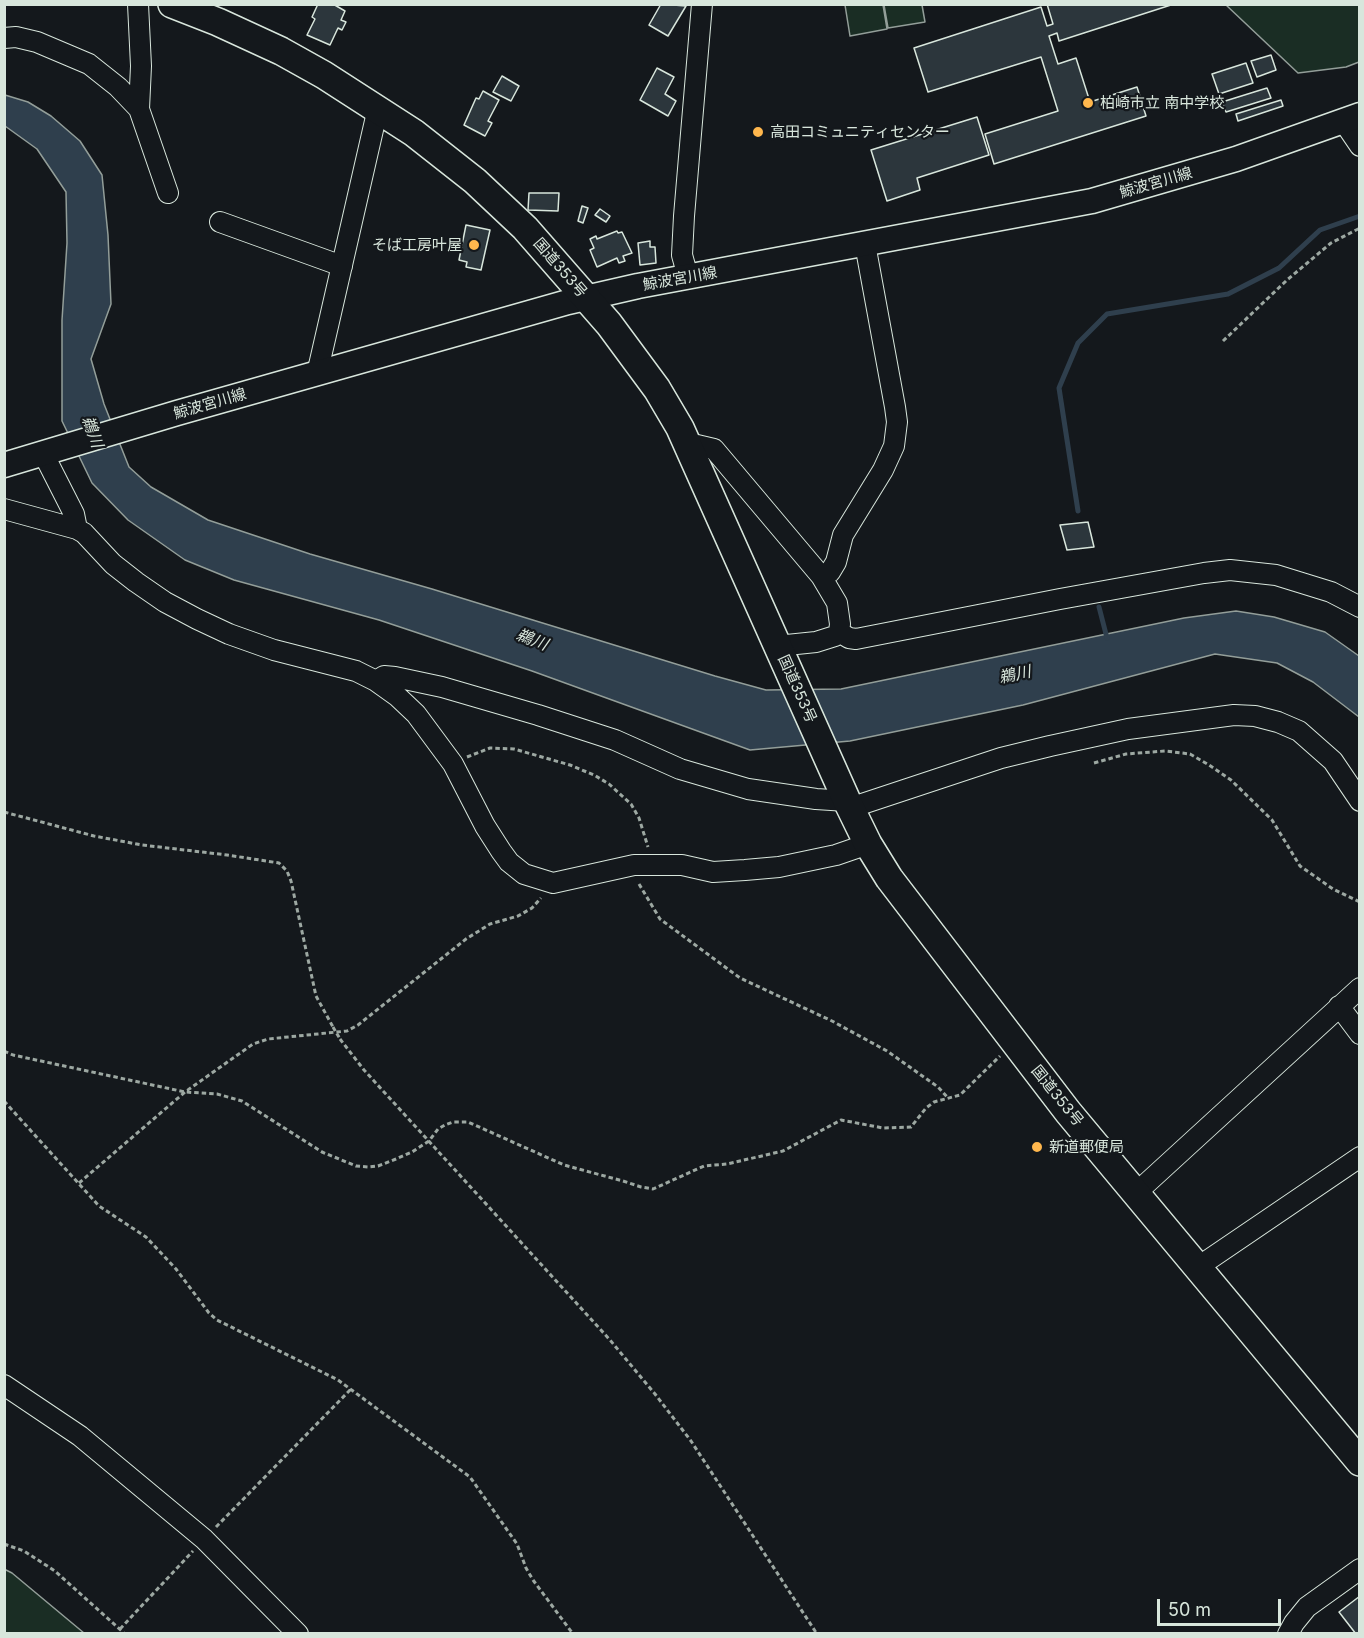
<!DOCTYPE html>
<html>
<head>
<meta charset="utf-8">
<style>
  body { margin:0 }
  #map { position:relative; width:1364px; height:1638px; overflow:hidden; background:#14181c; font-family:Inter,sans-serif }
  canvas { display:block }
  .frame { position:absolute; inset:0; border:6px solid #d8e6dc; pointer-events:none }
  .scale { position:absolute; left:1157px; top:1599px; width:124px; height:27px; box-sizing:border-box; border:3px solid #d8e6dc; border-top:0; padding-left:8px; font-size:18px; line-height:21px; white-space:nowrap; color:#d8e6dc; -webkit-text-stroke:4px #14181c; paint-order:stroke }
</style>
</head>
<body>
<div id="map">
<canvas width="1364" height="1638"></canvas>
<div class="frame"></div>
<div class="scale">50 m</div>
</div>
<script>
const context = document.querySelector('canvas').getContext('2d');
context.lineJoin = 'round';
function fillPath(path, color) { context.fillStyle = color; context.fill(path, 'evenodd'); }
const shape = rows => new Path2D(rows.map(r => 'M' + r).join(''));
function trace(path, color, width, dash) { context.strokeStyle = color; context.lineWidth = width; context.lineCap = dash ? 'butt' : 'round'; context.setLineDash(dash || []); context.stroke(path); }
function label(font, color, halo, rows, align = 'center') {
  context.font = font + ' Inter,"Noto Sans JP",sans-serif'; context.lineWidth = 4.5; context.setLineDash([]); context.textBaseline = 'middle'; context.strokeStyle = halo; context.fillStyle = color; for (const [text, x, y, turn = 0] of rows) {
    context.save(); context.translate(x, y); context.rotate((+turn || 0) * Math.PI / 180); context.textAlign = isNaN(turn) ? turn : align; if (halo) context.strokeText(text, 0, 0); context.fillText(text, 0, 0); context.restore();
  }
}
const green = shape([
  [845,5,883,5,887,29,850,36,845,5],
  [884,5,922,5,925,22,888,28,884,5],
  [1226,5,1359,5,1359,62,1346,67,1298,73,1226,5],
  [4,1569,12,1573,84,1633,5,1633,4,1569]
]);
fillPath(green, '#1a2d24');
trace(green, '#939e99', 1.5);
const water = shape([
  [5,95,28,102,51,116,80,141,102,175,108,235,111,304,91,359,104,404,129,467,151,487,208,520,310,554,432,589,715,676,766,690,841,689,1184,618,1236,611,1274,617,1325,632,1359,656,1359,717,1313,682,1277,663,1215,654,1023,705,850,741,750,750,532,671,379,620,234,580,185,560,128,520,92,483,62,421,62,320,67,243,66,192,37,149,5,126,5,95]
]);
fillPath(water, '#2f3f4d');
trace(water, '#939e99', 1.5);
trace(shape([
  [1078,511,1059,388,1078,343,1107,314,1228,294,1279,268,1320,230,1360,216],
  [1099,607,1107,638]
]), '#2f3f4d', 5);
const building = shape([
  [318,4,333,4,345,11,341,20,346,22,342,30,338,28,330,45,307,35,315,19,312,17,318,4],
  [661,4,686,6,668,36,649,25,661,4],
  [1047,4,1174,4,1059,41,1057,33,1049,36,1058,64,1076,58,1090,102,1137,87,1146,116,994,164,985,134,1058,111,1041,57,928,92,914,48,1041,7,1047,26,1053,24,1047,4],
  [1271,55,1276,70,1257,77,1251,61,1271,55],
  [1246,63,1253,83,1219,94,1212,74,1246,63],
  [657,68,674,77,665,94,676,101,668,116,640,100,657,68],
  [502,76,519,86,511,101,493,92,502,76],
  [1267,88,1271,98,1226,112,1222,102,1267,88],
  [483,91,499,100,488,121,492,123,485,136,464,125,476,98,479,99,483,91],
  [1281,100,1283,106,1238,121,1236,114,1281,100],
  [977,117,989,155,917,178,920,190,887,201,871,150,977,117],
  [529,193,559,193,558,211,528,210,529,193],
  [582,206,588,208,583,223,578,221,582,206],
  [600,209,610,216,606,222,595,215,600,209],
  [466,225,490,230,481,270,466,267,467,262,459,260,466,225],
  [617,231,618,233,622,232,632,253,623,256,625,261,619,263,617,258,597,267,590,250,594,248,590,239,596,236,597,239,617,231],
  [650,241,650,247,655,247,656,263,640,265,638,243,650,241],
  [1088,522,1094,547,1067,550,1060,525,1088,522],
  [1360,1596,1360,1634,1356,1634,1339,1612,1360,1596]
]);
fillPath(building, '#2c363c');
trace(building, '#d8e6dc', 1.5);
const minor = shape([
  [138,4,141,66,139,109,168,193],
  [4,38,16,37,37,42,89,64,118,87,139,109],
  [1343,121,1360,146],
  [220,222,342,266],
  [688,277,682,255,684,216,702,4],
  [317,374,378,108],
  [689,446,697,445,714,449,821,576,837,603,840,624,839,632,835,636,816,642,777,646],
  [43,453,74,514,77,529],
  [4,509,77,529,84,533,113,564,136,582,165,602,197,619,229,634,274,650,356,671,376,681,397,696,416,714,453,764,485,826,501,851,509,862,524,874,553,883,634,865,682,865,713,872,745,870,779,867,836,855,868,844],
  [821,576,830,572,836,562,843,535,883,470,894,446,897,422,895,407,865,244],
  [839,632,849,638,856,639,1060,599,1204,573,1230,570,1276,575,1331,592,1360,607],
  [376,681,384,676,395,677,442,687,538,715,615,740,680,769,748,789,816,799,847,801],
  [850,808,1001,758,1050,746,1128,729,1234,715,1255,716,1278,722,1299,731,1333,761,1360,801],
  [1339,1006,1360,1034],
  [1136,1193,1360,988],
  [1198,1267,1360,1157],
  [4,1385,80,1436,204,1539,298,1634],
  [1288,1634,1294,1623,1307,1607,1360,1569]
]);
const major = shape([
  [4,465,177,413,568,302,638,286,1092,201,1236,159,1360,115]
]);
const highway = shape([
  [172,4,218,22,281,51,324,75,414,133,475,181,525,228,609,324,657,389,680,428,847,801,868,844,889,878,1068,1112,1360,1462]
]);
trace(minor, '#d8e6dc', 22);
trace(major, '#d8e6dc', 27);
trace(highway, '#d8e6dc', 30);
trace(shape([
  [1223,341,1287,280,1331,243,1360,228],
  [467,757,490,748,514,749,570,765,594,775,609,784,631,804,639,818,648,847],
  [1094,763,1126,754,1165,751,1190,754,1209,765,1231,780,1272,820,1300,866,1333,889,1360,902],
  [4,812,94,836,142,845,227,855,279,863,287,871,291,881,316,996,333,1027],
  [639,884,660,919,740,978,832,1021,887,1051,938,1087,948,1098],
  [340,1039,364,1070,610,1340,655,1394,691,1441,817,1634],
  [4,1051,13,1055,185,1092,217,1094,242,1101,322,1152,356,1166,368,1167,378,1166,396,1159,412,1152,429,1141,438,1129,445,1125,453,1122,468,1122,564,1165,623,1181,641,1187,653,1189,704,1166,727,1164,783,1151,841,1120,883,1128,911,1127,926,1108,934,1102,960,1095,1000,1056],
  [4,1101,99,1206,146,1237,176,1269,209,1313,217,1320,338,1380,470,1477,517,1544,526,1568,533,1580,573,1634],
  [79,1183,185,1092,253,1044,268,1039,347,1031,358,1025,466,939,490,924,518,916,532,908,541,898],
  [216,1527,351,1389],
  [4,1544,24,1551,55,1571,125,1634],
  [120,1629,193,1551]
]), '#9da8a2', 3, [4.5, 3]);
trace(minor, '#14181c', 20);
trace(major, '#14181c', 24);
trace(highway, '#14181c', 27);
trace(shape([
  [333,1027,340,1039]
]), '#9da8a2', 3, [4.5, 3]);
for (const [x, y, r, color] of [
  [1088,103,6,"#ffb74d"],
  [758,132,6,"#ffb74d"],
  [474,245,6,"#ffb74d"],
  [1037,1147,6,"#ffb74d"]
]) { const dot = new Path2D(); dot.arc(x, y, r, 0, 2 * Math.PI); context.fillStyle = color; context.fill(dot); trace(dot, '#14181c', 2); }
label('15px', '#d8e6dc', '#14181c', [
  ["柏崎市立 南中学校",1100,103],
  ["高田コミュニティセンター",770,132],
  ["そば工房叶屋",462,245,"right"],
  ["新道郵便局",1049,1147]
], 'left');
label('15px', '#d8e6dc', '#14181c', [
  ["鯨波宮川線",1156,183,-16],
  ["国道353号",560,268,49],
  ["鯨波宮川線",680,279,-10],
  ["鯨波宮川線",210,404,-16],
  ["国道353号",797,689,66],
  ["国道353号",1057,1096,51]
]);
label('italic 16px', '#d8e6dc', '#14181c', [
  ["鵜川",92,432,70],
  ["鵜川",532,640,21],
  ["鵜川",1015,675,-12]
]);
</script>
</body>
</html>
